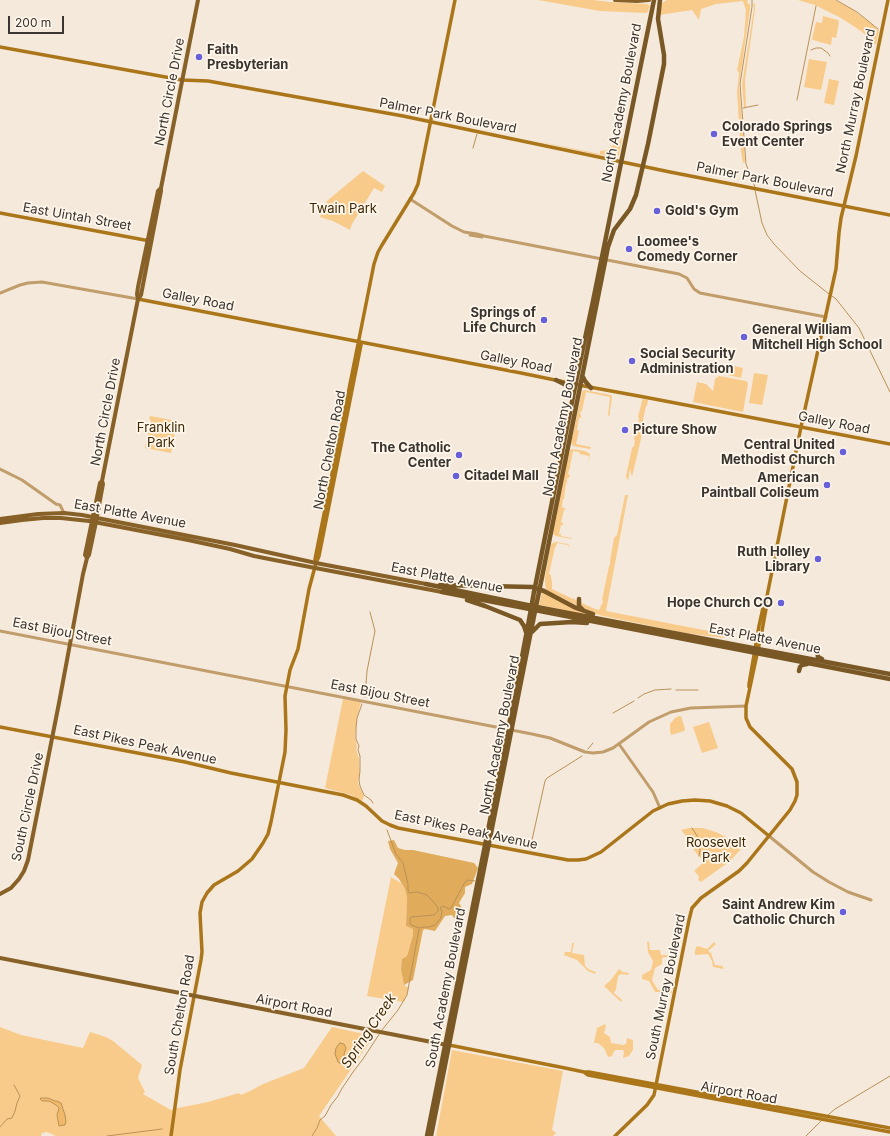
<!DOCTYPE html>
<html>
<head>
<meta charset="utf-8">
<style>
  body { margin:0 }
  #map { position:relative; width:890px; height:1136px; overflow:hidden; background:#f4e9da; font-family:Inter,sans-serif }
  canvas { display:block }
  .scale { position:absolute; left:8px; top:16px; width:56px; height:18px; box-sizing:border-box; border:2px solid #38342f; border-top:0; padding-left:5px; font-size:12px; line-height:14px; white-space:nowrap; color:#38342f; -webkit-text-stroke:3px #fff6eb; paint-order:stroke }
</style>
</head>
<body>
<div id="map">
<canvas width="890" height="1136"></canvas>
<div class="scale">200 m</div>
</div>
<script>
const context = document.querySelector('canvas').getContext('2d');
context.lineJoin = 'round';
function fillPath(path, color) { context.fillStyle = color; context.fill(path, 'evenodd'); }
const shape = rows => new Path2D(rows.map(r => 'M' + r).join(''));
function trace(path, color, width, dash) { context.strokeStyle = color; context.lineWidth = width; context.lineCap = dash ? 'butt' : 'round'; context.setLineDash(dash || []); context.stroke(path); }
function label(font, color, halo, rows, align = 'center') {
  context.font = font + ' Inter,sans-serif'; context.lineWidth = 3.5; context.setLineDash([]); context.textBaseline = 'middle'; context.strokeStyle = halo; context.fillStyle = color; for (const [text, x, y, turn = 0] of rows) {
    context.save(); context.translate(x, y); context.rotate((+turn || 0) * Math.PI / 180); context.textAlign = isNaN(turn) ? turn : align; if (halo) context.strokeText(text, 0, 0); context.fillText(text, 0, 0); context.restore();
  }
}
fillPath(shape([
  [538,0,593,0,610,2,647,4,650,6,647,13,600,11],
  [667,0,749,0,747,1,748,4,750,4,750,9,739,85,745,162,743,163,741,151,737,92,739,73,737,70,744,37,746,10,743,1,716,4,701,9,699,20,692,10,659,15,662,3],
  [798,0,835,0,853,10,872,24,877,29,879,30,876,45,861,31,841,18,815,5],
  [755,3,755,10,745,80,746,107,744,107,742,85,754,8,753,4],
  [823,16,838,20,839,22,836,38,832,37,831,45,813,40,812,39,816,22,822,23],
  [809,59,827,62,821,90,804,87],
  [829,79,839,81,834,105,824,103],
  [621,138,622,138,619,155,617,157,595,154,531,140,600,154,600,151,608,150,608,148,615,144,617,146],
  [363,171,385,186,382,192,374,188,352,224,350,230,333,221,320,217,322,209,328,200],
  [726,364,743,368,741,378,724,374],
  [754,373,768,375,762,405,749,403],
  [719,376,746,381,747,382,748,384,743,412,693,402,697,382,706,384,713,391,715,379],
  [584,390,611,395,612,397,610,411,610,415,608,416,610,397,586,392,582,411,581,411,580,414,581,415,581,418,579,418,577,430,579,431,576,444,591,447,590,449,573,446,571,443,582,392],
  [643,399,648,400,647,406,646,406,641,429,643,430,632,477,630,469,628,481,626,476,632,448,634,446,635,440,634,439,636,426,638,426,639,418,638,417,642,401],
  [150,416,177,421,171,453,145,448,151,420,149,419],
  [572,449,585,451,590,454,588,465,589,456,580,454,579,452,573,451,570,466,571,467,570,467,568,474,570,475,569,478,567,478,567,482,568,482,566,483,564,498,565,498,563,499,562,507,566,509,564,510,561,522,563,523,563,525,561,525,559,534,561,534,561,536,571,538,572,537,571,539,556,536,553,534,565,469,570,450],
  [625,495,628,495,606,611,724,634,726,634,724,638,685,633,603,616,590,612,546,590,545,584,545,577,551,545,553,543,555,542,568,544,570,547,568,546,568,545,557,543,556,546,555,547,549,574,551,575,551,578,552,581,552,589,573,599,574,598,575,600,595,609,598,610,600,609,601,605,602,605,603,601,602,600,609,566,610,565,610,561,614,538,617,535],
  [542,592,585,613,585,614,539,605],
  [343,699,361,702,357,717,355,736,357,747,356,749,359,759,359,767,360,770,358,782,359,786,364,796,362,801,351,795,325,788],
  [679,716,681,716,685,729,684,731,671,735,670,731,670,724,675,718],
  [709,722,718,748,702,753,693,727],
  [689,828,702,828,716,832,726,837,741,849,730,861,701,882,698,880,699,877,698,875,694,871,704,862,693,849,693,848,690,843,691,842,681,830],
  [391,877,401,883,405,889,407,898,406,926,413,929,413,935,407,956,402,959,401,969,404,985,409,988,404,1002,367,996],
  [647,942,649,942,650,950,660,950,661,955,670,955,670,956,662,958,662,964,655,968,652,980,658,990,672,991,672,993,661,992,655,992,649,981,642,979,642,975,651,970,653,961,648,952],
  [714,942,716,944,708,951,711,953,715,965,723,966,723,969,713,967,712,961,708,954,695,955,695,951,696,947,698,946,707,949],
  [572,943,574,943,572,953,584,955,585,966,590,970,596,972,595,974,588,971,577,960,564,955,565,952,571,952],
  [619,969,623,972,629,973,628,975,621,974,618,976,616,989,614,993,622,1000,621,1002,604,986,611,980],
  [605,1024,606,1026,604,1033,610,1037,611,1043,623,1045,626,1044,627,1038,633,1040,633,1050,629,1056,623,1058,624,1052,623,1050,616,1050,614,1051,612,1056,608,1057,604,1048,598,1043,594,1043,597,1028],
  [0,1027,21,1035,83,1048,90,1032,106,1037,113,1041,142,1065,138,1078,145,1092,143,1094,171,1110,178,1108,208,1102,239,1093,241,1095,252,1090,263,1084,304,1068,332,1027,369,1035,372,1037,371,1040,319,1116,336,1136,56,1136,47,1132,42,1133,41,1136,0,1136],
  [452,1050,563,1071,552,1130,556,1133,553,1136,436,1136]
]), '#f9cb8b');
fillPath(shape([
  [394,840,398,848,405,850,413,850,474,863,478,868,472,884,465,887,465,893,459,903,462,908,462,921,458,924,452,915,445,916,435,931,425,929,423,930,413,980,404,985,401,969,402,959,407,956,413,935,413,929,406,926,407,898,405,889,399,879,394,874,398,863,390,849,388,841]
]), '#e1ab5c');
const water = shape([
  [340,1043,344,1044,346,1048,344,1054,345,1062,343,1065,338,1062,335,1054,336,1048,339,1044,340,1043],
  [41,1098,48,1098,55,1101,57,1101,61,1103,65,1115,66,1121,65,1125,59,1126,57,1115,59,1108,56,1105,49,1101,42,1101,40,1099,41,1098]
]);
fillPath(water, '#f0b96a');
trace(water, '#b99158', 1);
trace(shape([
  [752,0,752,7,740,84,746,164,755,187],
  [836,0,857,12,878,29],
  [811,50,816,48,821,48,828,53,830,56],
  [797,100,816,6],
  [743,108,758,105],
  [473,148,477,134],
  [755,190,762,223,767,235,774,244,800,271,829,294],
  [832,296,836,299,859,328,890,392],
  [676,690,698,690],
  [365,697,367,671,375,631,370,612],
  [638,698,644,694,655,690,671,689],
  [362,704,357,718,356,728,356,739,359,746,358,750,360,756,360,771,359,780,360,786,364,795,371,800,373,803],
  [613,713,634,701],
  [588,749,593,743],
  [692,828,699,839,700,851,699,856],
  [387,830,396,854,403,863,408,884,408,890,409,893,417,892,427,895,436,905,438,908,438,911,434,915,411,917,410,919,410,924,413,926,420,928,424,927,429,927,435,925,441,918,442,911,440,908,443,906,449,909,451,908,465,882,468,880,475,881],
  [530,849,545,781,547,778,582,756],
  [382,1030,398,1010,407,995,419,929],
  [828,1115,835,1109,890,1076],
  [0,1127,7,1119,12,1118,15,1111,17,1103,20,1096,14,1085],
  [107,1136,162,1129],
  [312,1136,317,1128,320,1120,325,1116,331,1105,338,1096,341,1090,353,1072,363,1059,380,1033],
  [806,1136,821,1121]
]), '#b99158', 1);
trace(shape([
  [410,199,452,226,464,232,477,234,484,236,679,274,687,278,694,289,700,293,826,317],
  [470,235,482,237],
  [0,293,20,285,28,283,42,282,138,299],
  [0,469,22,480,56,504,60,505,64,513],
  [0,631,532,734,550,738,585,752,593,753,603,752,613,748,649,722,671,712,691,708,746,706],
  [619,744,653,792,660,808],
  [769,836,813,872,829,882,848,892,871,900]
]), '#c19d6b', 3);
trace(shape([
  [0,47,182,80,208,81,403,116,670,172,890,215],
  [0,213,150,241],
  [138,299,521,373,584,386,644,397,890,444],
  [316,563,315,559,374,264,378,252,382,245,414,193,418,184,455,0],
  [749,687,749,684,759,626,763,608,765,606],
  [0,727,185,762,231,773,343,795,357,800,366,806,382,821,390,825,398,828,568,860,578,860,586,859,601,852,653,811,668,804,682,801,695,800,710,801,727,806,741,813,769,836],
  [449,1045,565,1068,584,1072,588,1075,652,1087,890,1132],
  [585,1072,589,1072,890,1128],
  [171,1136,180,1070,201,960,202,952,200,913,202,902,207,893,214,885,238,871,252,859,263,843,268,834,271,822,285,752,286,730,285,696,290,670,298,649,309,589,316,563,319,556,361,345,359,341],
  [615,1136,647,1105,654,1095,689,920,692,908,701,898,739,871,747,863,790,810,795,801,797,795,797,782,792,769,750,727,746,718,746,706,762,631,766,609,765,606,801,427,836,269,839,233,841,218,856,156,888,0]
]), '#ab761a', 3.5);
trace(shape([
  [615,0,637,1,649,0],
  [138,299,137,294,138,287,158,191,161,188],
  [0,519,38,514,64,513,82,515,235,545,316,563,426,584],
  [0,523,22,520,43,518,61,518,89,521,188,540,230,549,254,556,310,567,442,592],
  [87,558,85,555,100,483,102,481],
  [0,894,11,888,19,879,24,871,28,860,59,703,83,574,87,558,89,555,96,522,103,484,102,481,136,309,138,299,141,295,161,191,161,188,198,0],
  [0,958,447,1045]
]), '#876127', 4);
trace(shape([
  [583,377,585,381,591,388],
  [556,380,570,387,572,390,572,395],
  [426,584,542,608,890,674],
  [440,585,532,587,544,591,576,608,593,614],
  [442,592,890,679],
  [534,592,580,362,593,301,654,0],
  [539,592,608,247,614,230,630,209,636,195,648,144,664,64,664,55,658,19,660,0],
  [579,599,579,606,583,610],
  [467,600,485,606,520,620,524,626,526,632],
  [532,632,540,624,572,622,587,623],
  [817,651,818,657,822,659],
  [799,671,800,667,802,665,807,664],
  [427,1136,509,725,529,620],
  [431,1136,533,621]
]), '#7a5826', 4.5);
trace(shape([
  [529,620,534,592],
  [533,621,539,592]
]), '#7a5826', 4.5);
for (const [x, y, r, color] of [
  [199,57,4,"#6760d9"],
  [714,134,4,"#6760d9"],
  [657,211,4,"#6760d9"],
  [629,249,4,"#6760d9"],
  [544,320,4,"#6760d9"],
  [744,337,4,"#6760d9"],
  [632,361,4,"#6760d9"],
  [625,430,4,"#6760d9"],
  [843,452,4,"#6760d9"],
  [459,455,4,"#6760d9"],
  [456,476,4,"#6760d9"],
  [827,485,4,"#6760d9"],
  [818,559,4,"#6760d9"],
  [781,603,4,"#6760d9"],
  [843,912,4,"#6760d9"]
]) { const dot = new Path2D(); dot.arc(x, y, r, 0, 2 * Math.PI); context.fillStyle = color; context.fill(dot); trace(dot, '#fff6eb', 1.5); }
label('bold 13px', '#38342f', '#fff6eb', [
  ["Faith",207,50],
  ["Presbyterian",207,65],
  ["Colorado Springs",722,127],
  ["Event Center",722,142],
  ["Gold's Gym",665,211],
  ["Loomee's",637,242],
  ["Comedy Corner",637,257],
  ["Springs of",536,313,"right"],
  ["Life Church",536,328,"right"],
  ["General William",752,330],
  ["Mitchell High School",752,345],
  ["Social Security",640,354],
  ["Administration",640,369],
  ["Picture Show",633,430],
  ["Central United",835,445,"right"],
  ["Methodist Church",835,460,"right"],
  ["The Catholic",451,448,"right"],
  ["Center",451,463,"right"],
  ["Citadel Mall",464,476],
  ["American",819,478,"right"],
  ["Paintball Coliseum",819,493,"right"],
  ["Ruth Holley",810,552,"right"],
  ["Library",810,567,"right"],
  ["Hope Church CO",773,603,"right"],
  ["Saint Andrew Kim",835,905,"right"],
  ["Catholic Church",835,920,"right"]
], 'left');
label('13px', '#38342f', '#fff6eb', [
  ["North Circle Drive",170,92,-79],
  ["North Murray Boulevard",856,101,-78],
  ["North Academy Boulevard",622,103,-79],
  ["Palmer Park Boulevard",448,116,11],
  ["Palmer Park Boulevard",765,180,11],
  ["East Uintah Street",77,217,10],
  ["Galley Road",198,300,11],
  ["Galley Road",516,362,11],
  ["North Circle Drive",106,412,-79],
  ["North Academy Boulevard",563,417,-79],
  ["Galley Road",834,423,11],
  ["North Chelton Road",330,450,-79],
  ["East Platte Avenue",130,514,10],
  ["East Platte Avenue",447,578,11],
  ["East Bijou Street",62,632,11],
  ["East Platte Avenue",765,639,11],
  ["East Bijou Street",380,694,11],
  ["North Academy Boulevard",500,735,-79],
  ["East Pikes Peak Avenue",145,745,12],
  ["South Circle Drive",28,807,-78],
  ["East Pikes Peak Avenue",466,830,12],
  ["South Murray Boulevard",666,987,-78],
  ["South Academy Boulevard",446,988,-79],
  ["Airport Road",294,1006,11],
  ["South Chelton Road",180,1015,-80],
  ["Airport Road",739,1093,10]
]);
label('13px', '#3e2804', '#fff6eb', [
  ["Twain Park",343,209],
  ["Franklin",161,428],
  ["Park",161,443],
  ["Roosevelt",716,843],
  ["Park",716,858]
]);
label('italic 14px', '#3f2a06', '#fff6eb', [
  ["Spring Creek",369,1031,-56]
]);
</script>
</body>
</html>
